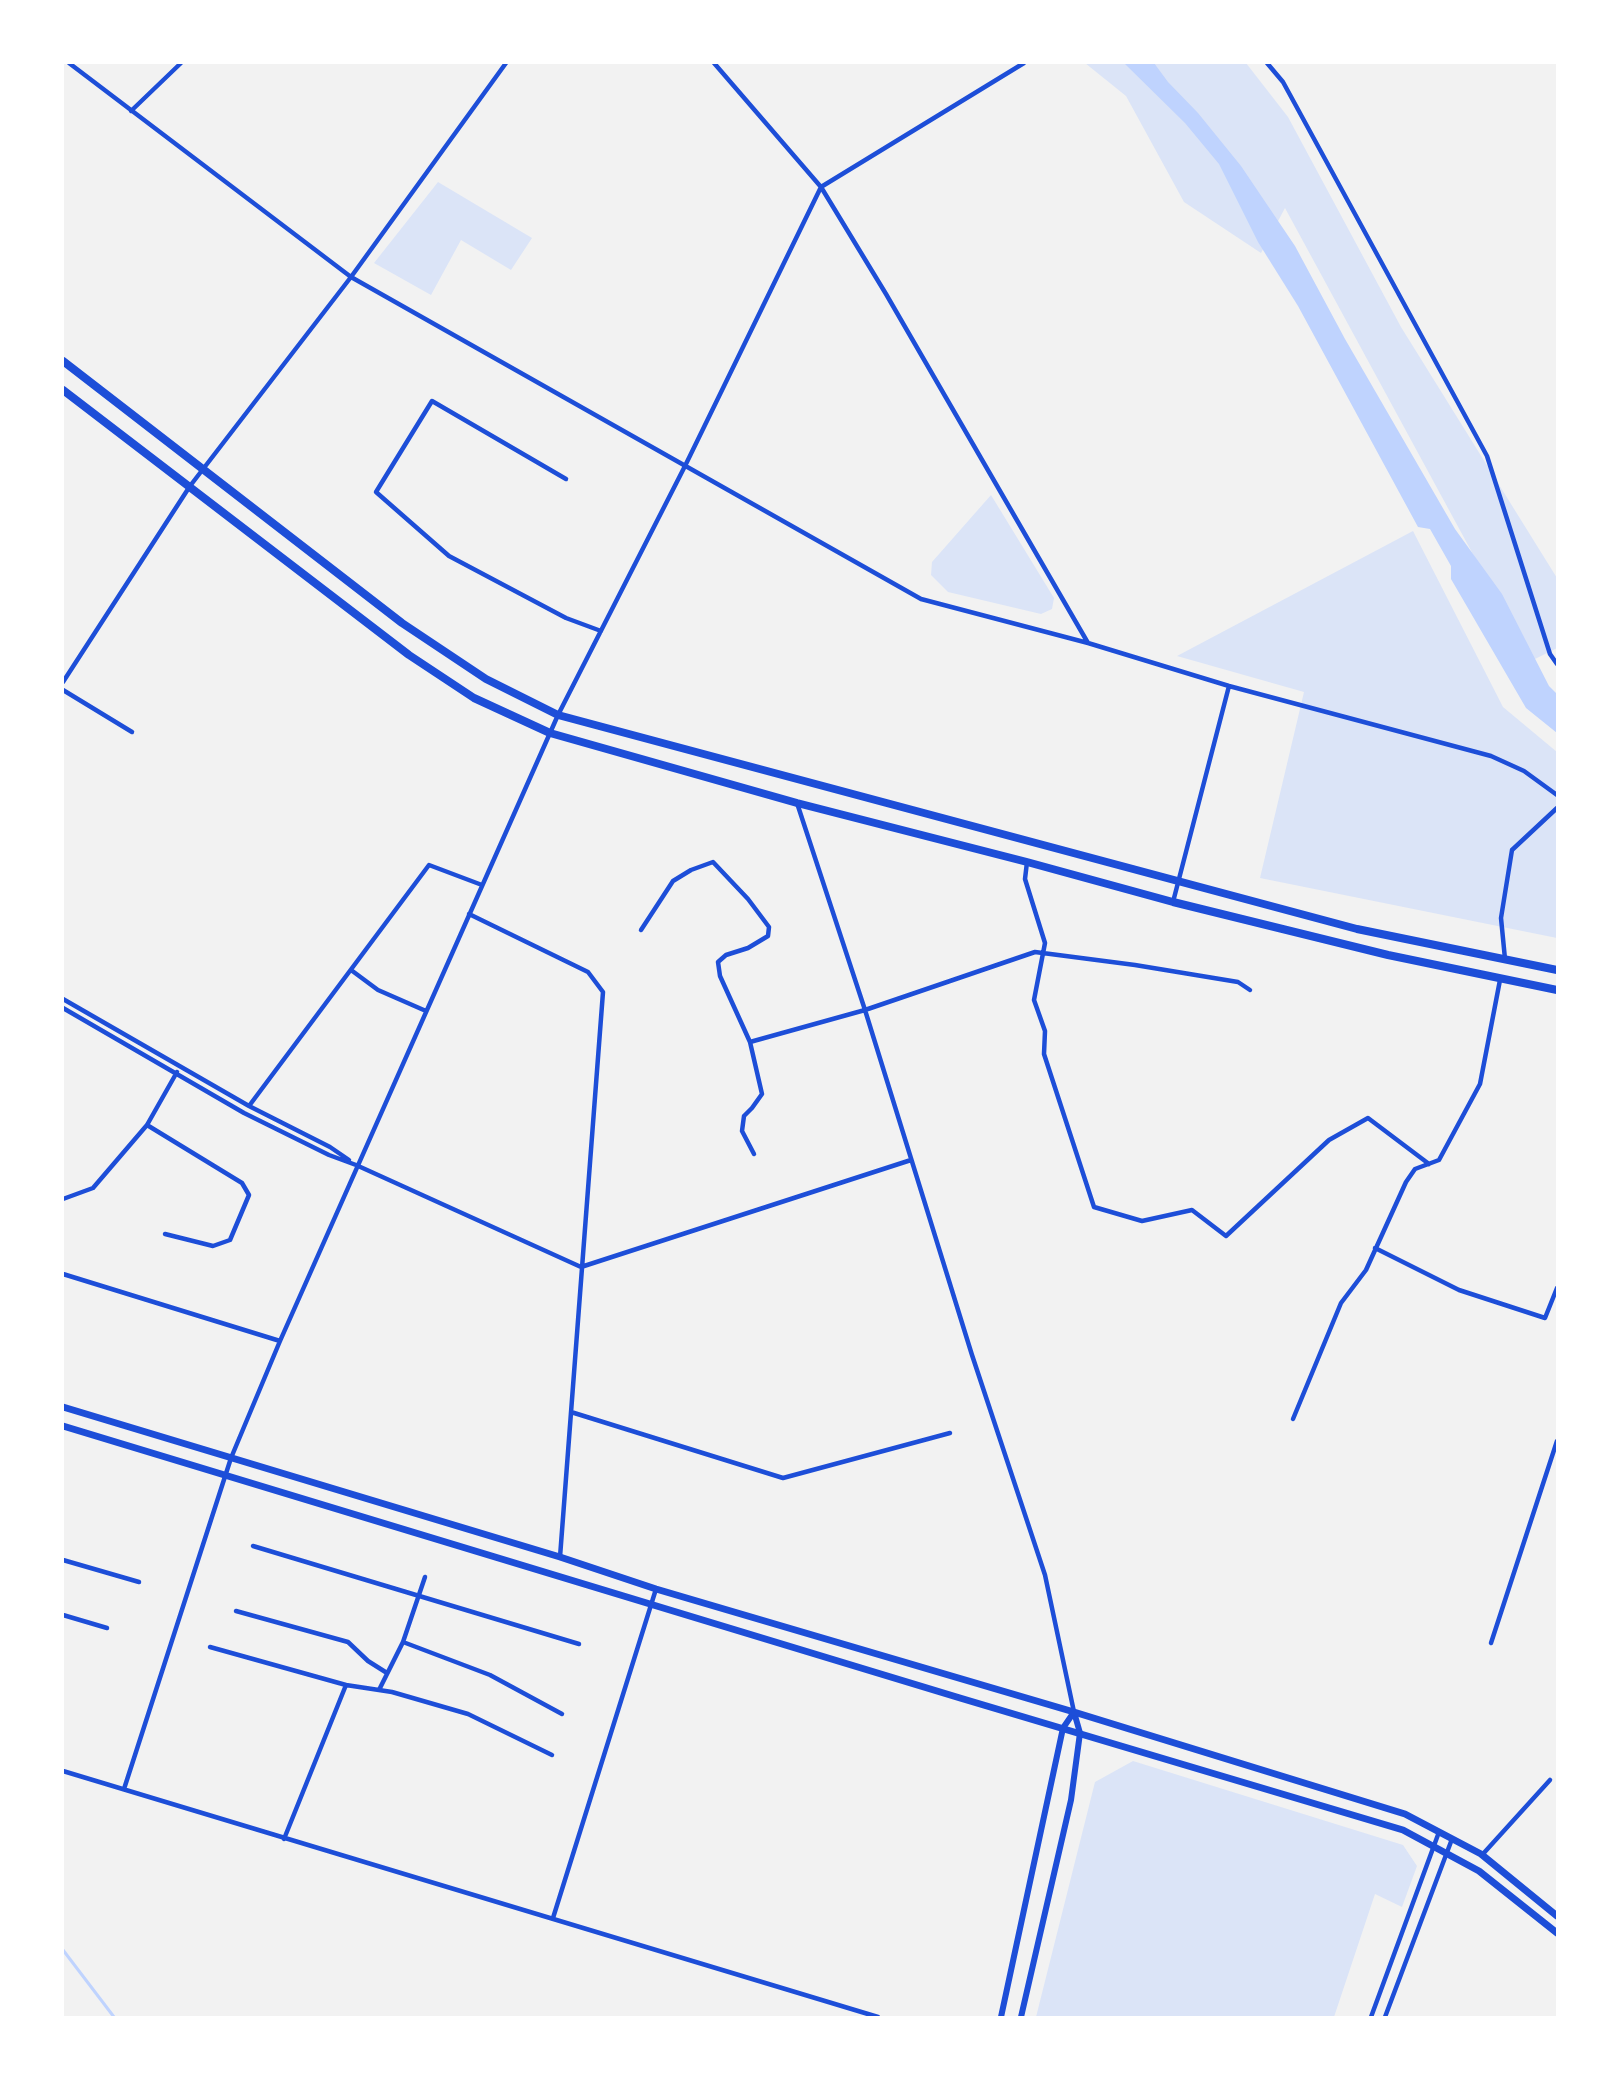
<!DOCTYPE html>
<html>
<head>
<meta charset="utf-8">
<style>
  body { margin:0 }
  #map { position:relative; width:1620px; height:2080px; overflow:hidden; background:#f2f2f2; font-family:"Source Sans 3",sans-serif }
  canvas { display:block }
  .frame { position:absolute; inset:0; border:64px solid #fff; pointer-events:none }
</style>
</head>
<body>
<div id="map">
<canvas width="1620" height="2080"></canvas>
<div class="frame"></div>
</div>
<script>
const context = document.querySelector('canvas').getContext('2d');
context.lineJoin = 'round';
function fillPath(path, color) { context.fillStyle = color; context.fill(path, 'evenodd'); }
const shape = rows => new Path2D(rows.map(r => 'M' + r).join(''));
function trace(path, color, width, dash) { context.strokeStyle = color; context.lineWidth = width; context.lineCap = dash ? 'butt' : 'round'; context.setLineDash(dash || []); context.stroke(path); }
fillPath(shape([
  [1085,63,1246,63,1288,117,1401,327,1557,578,1557,648,1531,661,1285,208,1261,253,1184,202,1126,96],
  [438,182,532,238,511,270,461,240,431,295,374,263],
  [991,495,1054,598,1052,609,1041,614,948,592,931,575,932,562],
  [1413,531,1503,707,1557,752,1557,938,1260,878,1304,692,1177,656],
  [1133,1761,1403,1845,1417,1866,1402,1907,1375,1894,1334,2017,1036,2017,1095,1782]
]), '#dbe4f7');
fillPath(shape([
  [1124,63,1154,63,1168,82,1198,113,1241,166,1295,246,1345,339,1455,529,1502,594,1549,686,1557,694,1557,733,1526,708,1451,579,1451,566,1430,529,1418,527,1298,306,1258,242,1219,164,1185,123]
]), '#bfd3fe');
trace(shape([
  [63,1950,114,2017]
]), '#bfd3fe', 3);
trace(shape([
  [69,63,351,277,921,599,1088,643,1229,686,1491,756,1524,771,1557,795],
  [714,63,821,187,886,294,1088,643],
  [1267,63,1283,82,1487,456,1550,654,1557,664],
  [131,111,181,63],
  [566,479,432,401,376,492,449,556,566,618,601,631],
  [63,682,190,486,351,277,506,63],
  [63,690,132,732],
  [797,803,865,1010,972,1355,1045,1575,1074,1712],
  [1027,862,1025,879,1045,943,1034,1000,1045,1031,1044,1054,1094,1207,1142,1221,1192,1210,1226,1236,1329,1140,1368,1118,1429,1164],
  [1173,902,1229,686],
  [469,914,588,972,603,992,560,1557],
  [641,930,673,881,691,870,713,862,748,899,769,927,768,936,748,948,726,955,718,962,720,976,750,1042,762,1094,752,1108,744,1116,742,1131,754,1154],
  [1505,959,1501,918,1512,850,1557,808],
  [351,970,378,990,426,1011],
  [63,999,249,1106,330,1147,349,1160],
  [63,1008,244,1113,329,1155,356,1165,581,1267,911,1160],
  [750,1042,865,1010,1035,952,1135,965,1238,982,1250,990],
  [249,1106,429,865,482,885],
  [147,1125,242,1183,249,1195,230,1240,213,1246,165,1234],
  [63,1199,93,1188,147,1125,177,1072],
  [1375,1248,1459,1290,1545,1318,1557,1288],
  [63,1274,280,1341],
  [571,1412,783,1478,950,1433],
  [1293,1419,1341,1303,1366,1270,1406,1182,1415,1169,1439,1160,1480,1084,1500,980],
  [253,1546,579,1644],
  [63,1560,139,1582],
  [236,1611,348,1642,368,1661,387,1673],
  [63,1615,107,1628],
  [403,1642,425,1577],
  [1491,1643,1557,1441],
  [210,1647,346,1685,284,1839],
  [346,1685,392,1692,468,1714,552,1755],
  [379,1690,403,1642,490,1675,562,1714],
  [63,1771,878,2017],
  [124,1789,231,1458,280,1341,558,715,685,466,821,187,1024,63],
  [1482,1855,1550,1780],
  [553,1918,656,1589],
  [1371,2017,1439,1832],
  [1385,2017,1452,1839]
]), '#1d4ed8', 4.5);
trace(shape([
  [1001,2017,1063,1728,1074,1712],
  [1021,2017,1071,1800,1080,1733,1074,1712]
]), '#1d4ed8', 6);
trace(shape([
  [63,1407,560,1557,656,1589,1074,1712,1405,1814,1481,1854,1557,1916],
  [63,1426,960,1698,1403,1830,1479,1871,1557,1933]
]), '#1d4ed8', 7);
trace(shape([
  [63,361,402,623,486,679,558,715,1357,929,1557,970],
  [63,390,409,655,474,698,550,733,797,803,1027,862,1173,902,1388,955,1557,990]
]), '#1d4ed8', 8);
</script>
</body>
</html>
